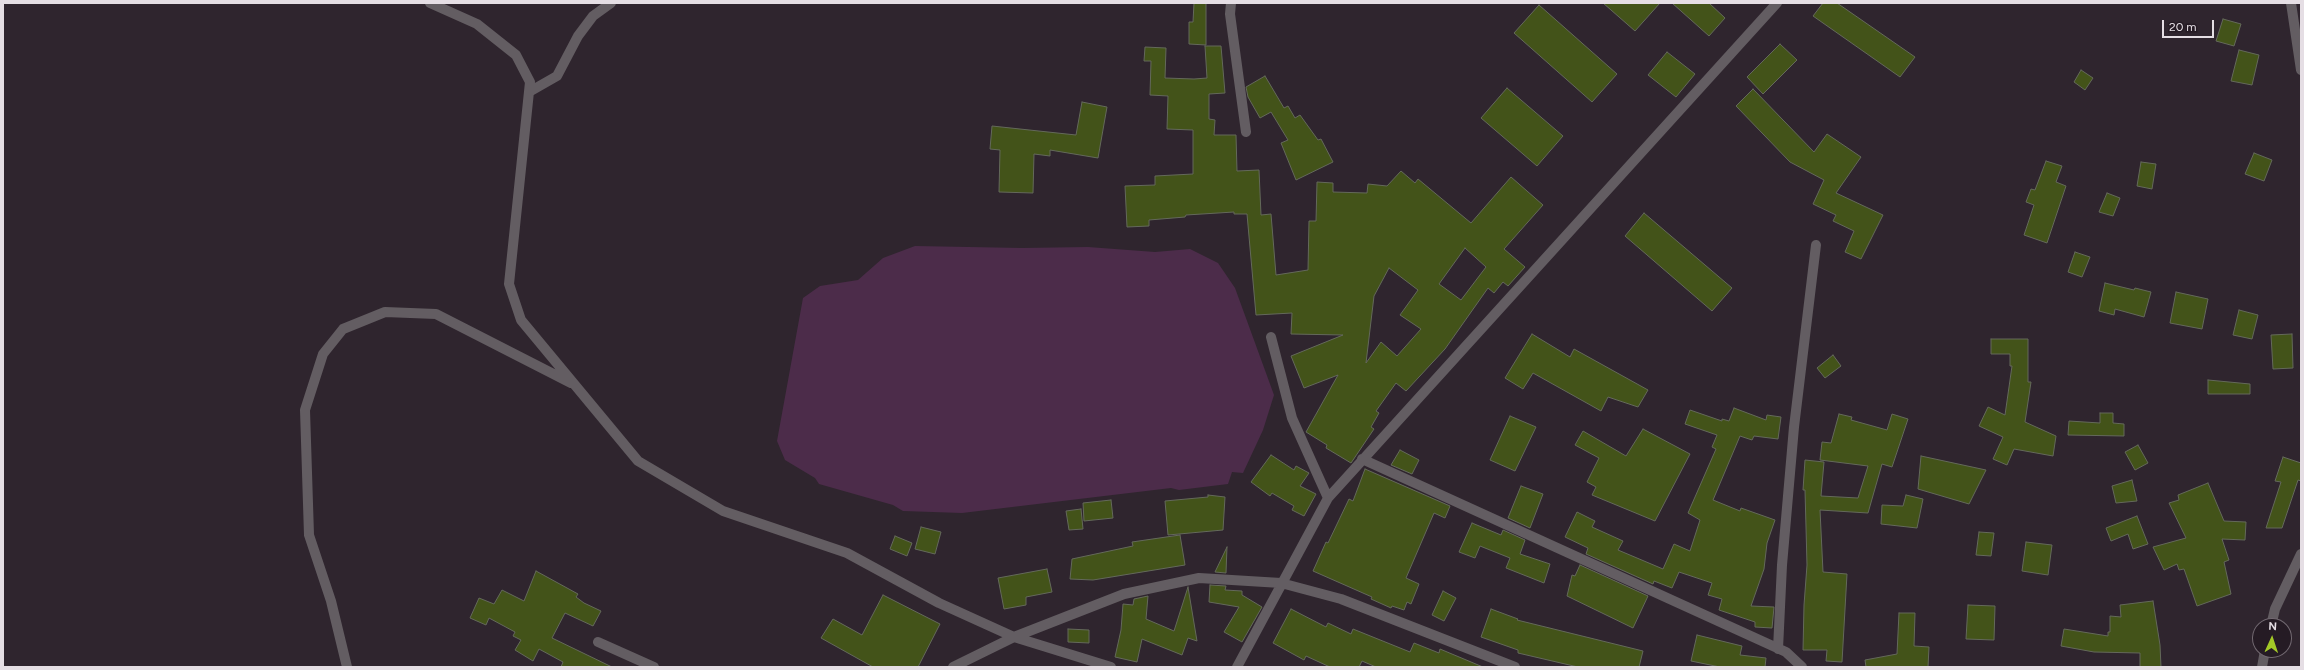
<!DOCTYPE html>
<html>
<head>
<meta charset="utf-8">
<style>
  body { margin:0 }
  #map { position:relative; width:2304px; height:670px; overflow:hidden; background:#2f252e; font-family:Figtree,sans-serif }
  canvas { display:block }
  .frame { position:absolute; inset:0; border:4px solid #e5dee4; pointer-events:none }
  .north { position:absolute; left:2252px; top:618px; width:40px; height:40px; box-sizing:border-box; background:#251b24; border:1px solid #726971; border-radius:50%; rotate:3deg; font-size:11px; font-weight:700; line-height:16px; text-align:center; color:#e5dee4 }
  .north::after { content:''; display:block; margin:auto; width:14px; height:18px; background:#a3c927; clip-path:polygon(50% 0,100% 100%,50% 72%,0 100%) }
  .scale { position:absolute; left:2162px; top:20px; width:52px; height:18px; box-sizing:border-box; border:2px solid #e5dee4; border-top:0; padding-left:5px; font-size:12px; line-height:14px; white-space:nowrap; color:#e5dee4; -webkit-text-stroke:3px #251b24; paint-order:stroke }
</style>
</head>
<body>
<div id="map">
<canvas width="2304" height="670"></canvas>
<div class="frame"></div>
<div class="north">N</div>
<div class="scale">20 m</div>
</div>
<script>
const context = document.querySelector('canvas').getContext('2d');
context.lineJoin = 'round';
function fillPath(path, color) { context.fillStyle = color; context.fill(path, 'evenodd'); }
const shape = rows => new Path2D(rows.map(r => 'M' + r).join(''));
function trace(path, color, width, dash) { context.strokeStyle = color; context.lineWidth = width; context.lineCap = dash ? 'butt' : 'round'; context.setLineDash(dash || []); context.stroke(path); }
fillPath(shape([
  [915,246,1022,248,1088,247,1155,252,1190,249,1218,263,1235,288,1274,395,1263,430,1243,473,1232,472,1228,484,1179,490,1171,488,962,513,903,511,893,505,819,484,815,478,785,460,777,441,803,298,820,286,858,280,883,258]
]), '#4c2c4a');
const building = shape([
  [1194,3,1206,3,1206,45,1189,44,1189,22,1193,22,1194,3],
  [1603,3,1660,3,1635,31,1603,3],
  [1672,3,1709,3,1725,18,1709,36,1672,3],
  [1823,3,1837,3,1915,57,1900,77,1813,16,1823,3],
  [1539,5,1617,74,1592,102,1514,33,1539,5],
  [2223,19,2241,24,2234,46,2216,41,2223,19],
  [1780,44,1797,60,1763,94,1747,77,1780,44],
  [1205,46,1221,46,1225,93,1209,94,1209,119,1215,120,1214,135,1236,135,1237,171,1259,170,1261,215,1271,214,1276,275,1308,270,1309,221,1316,221,1317,182,1333,183,1333,192,1367,193,1368,184,1387,186,1401,171,1415,183,1418,179,1471,223,1511,177,1543,205,1504,249,1525,267,1508,286,1503,282,1494,293,1488,288,1445,349,1406,391,1396,383,1376,411,1379,413,1371,427,1374,429,1351,463,1326,448,1327,445,1306,432,1338,375,1304,388,1291,356,1343,335,1291,334,1292,313,1256,315,1247,214,1234,214,1234,212,1186,215,1185,217,1149,220,1149,226,1127,227,1125,186,1155,185,1155,176,1193,174,1193,130,1167,129,1168,96,1150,95,1151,61,1144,61,1145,47,1166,48,1165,78,1194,79,1207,78,1205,46],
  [1465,248,1486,267,1461,300,1439,284,1465,248],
  [1389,268,1418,290,1400,315,1421,329,1397,356,1381,342,1366,363,1374,296,1389,268],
  [2239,50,2259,55,2252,85,2231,81,2239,50],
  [1667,52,1695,74,1676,97,1648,75,1667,52],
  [2081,70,2093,78,2085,90,2074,82,2081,70],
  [1265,76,1284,108,1288,106,1295,118,1300,115,1318,140,1321,139,1333,162,1296,180,1281,143,1288,140,1271,112,1260,118,1248,97,1246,87,1265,76],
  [1507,88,1563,136,1537,166,1481,118,1507,88],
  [1753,89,1814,152,1827,134,1861,157,1836,193,1883,215,1861,259,1845,252,1854,231,1833,221,1836,215,1813,204,1824,180,1790,162,1736,106,1753,89],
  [1082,102,1107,107,1098,158,1050,150,1050,156,1034,154,1033,193,999,192,1000,150,990,149,992,126,1076,135,1082,102],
  [2254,153,2272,160,2264,181,2245,174,2254,153],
  [2046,161,2062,166,2056,182,2066,186,2047,243,2024,235,2034,205,2026,202,2031,189,2035,190,2046,161],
  [2141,162,2156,164,2152,189,2137,186,2141,162],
  [2107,193,2120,198,2113,216,2099,212,2107,193],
  [1644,213,1732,288,1712,311,1625,236,1644,213],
  [2075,252,2090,257,2082,277,2068,272,2075,252],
  [2105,283,2134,290,2135,288,2151,292,2144,317,2115,309,2114,315,2099,311,2105,283],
  [2176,292,2208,299,2202,329,2170,323,2176,292],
  [2239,310,2258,315,2252,339,2233,335,2239,310],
  [1532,334,1570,357,1574,349,1648,390,1638,407,1608,397,1601,411,1533,373,1523,389,1505,378,1532,334],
  [2292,334,2293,368,2273,369,2271,335,2292,334],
  [1991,339,2028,339,2028,382,2031,382,2025,422,2056,436,2053,456,2014,449,2007,465,1993,459,2003,437,1979,426,1988,407,2005,415,2012,366,2010,366,2010,354,1991,354,1991,339],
  [1833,355,1841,366,1825,378,1817,368,1833,355],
  [2208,380,2250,384,2250,394,2208,394,2208,380],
  [1734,408,1766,420,1767,415,1781,417,1778,439,1754,436,1752,440,1740,436,1713,500,1740,511,1741,508,1775,520,1767,543,1764,569,1751,606,1774,607,1772,628,1755,627,1755,622,1719,610,1722,599,1708,595,1712,583,1679,572,1672,588,1654,581,1653,584,1586,554,1588,548,1565,537,1577,512,1595,521,1592,527,1623,541,1618,550,1663,569,1674,544,1690,551,1700,520,1688,513,1716,449,1712,447,1717,435,1685,424,1690,410,1722,421,1722,419,1729,421,1734,408],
  [2100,413,2113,413,2113,423,2124,424,2124,436,2068,435,2069,421,2100,423,2100,413],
  [1839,414,1852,417,1851,420,1887,430,1892,414,1908,419,1892,467,1882,464,1868,513,1820,510,1823,572,1847,574,1842,662,1826,661,1827,650,1803,650,1804,605,1807,565,1805,490,1803,490,1805,460,1824,462,1821,496,1858,498,1868,466,1820,460,1822,442,1831,443,1839,414],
  [1510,416,1536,427,1515,471,1490,460,1510,416],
  [1643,429,1690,454,1655,521,1592,495,1596,487,1587,482,1599,458,1575,445,1583,431,1626,456,1643,429],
  [2138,445,2148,463,2135,470,2125,452,2138,445],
  [1400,450,1419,460,1412,474,1391,465,1400,450],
  [1271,455,1294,470,1296,466,1309,473,1300,486,1316,494,1304,516,1292,510,1294,506,1272,493,1270,496,1251,482,1271,455],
  [1921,456,1986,470,1969,504,1918,489,1921,456],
  [2283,457,2301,463,2301,481,2298,480,2282,528,2266,528,2281,482,2275,481,2283,457],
  [1365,469,1450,506,1445,518,1434,513,1406,578,1419,584,1411,604,1407,602,1404,610,1392,606,1391,608,1371,599,1372,597,1313,571,1326,542,1328,543,1349,499,1353,501,1365,469],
  [2132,480,2137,501,2116,503,2112,486,2132,480],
  [2208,483,2224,521,2246,522,2245,540,2222,539,2229,560,2224,562,2231,594,2197,606,2184,569,2179,570,2177,564,2164,570,2153,547,2186,538,2169,503,2179,500,2178,495,2208,483],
  [1521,486,1543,494,1530,528,1508,518,1521,486],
  [1208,495,1225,497,1223,530,1168,535,1165,501,1208,497,1208,495],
  [1906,495,1923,499,1917,528,1881,524,1882,505,1903,506,1906,495],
  [1111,500,1113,518,1084,521,1083,503,1111,500],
  [1081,509,1083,529,1069,530,1066,511,1081,509],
  [2137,516,2148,544,2133,549,2128,534,2111,541,2106,528,2137,516],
  [1472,523,1501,535,1503,530,1525,540,1520,554,1550,564,1544,583,1506,568,1510,558,1480,546,1475,558,1459,552,1472,523],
  [921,527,941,532,935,554,915,549,921,527],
  [1979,532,1994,533,1991,556,1976,555,1979,532],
  [1180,535,1185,565,1093,580,1070,579,1072,559,1133,546,1132,542,1180,535],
  [895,536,912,543,907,556,890,549,895,536],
  [2026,542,2052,545,2048,575,2022,571,2026,542],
  [1227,547,1226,573,1215,572,1227,547],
  [1580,565,1648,596,1633,628,1567,596,1572,575,1575,576,1580,565],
  [1047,569,1052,592,1026,597,1026,605,1004,609,998,578,1047,569],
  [536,571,578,594,576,597,584,603,601,611,593,626,565,613,552,638,612,667,561,667,563,662,539,649,533,661,515,650,521,640,513,636,515,632,489,618,486,625,470,618,479,598,494,604,502,590,524,601,536,571],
  [1210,585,1226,586,1225,590,1242,591,1242,595,1262,607,1242,642,1224,632,1239,607,1209,602,1210,585],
  [1188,587,1197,641,1188,638,1182,655,1142,639,1137,662,1115,657,1121,630,1123,604,1133,605,1134,599,1148,596,1146,619,1174,631,1188,587],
  [1443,591,1456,598,1444,621,1432,615,1443,591],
  [883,595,940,624,918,667,873,667,821,638,833,619,862,635,883,595],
  [2153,601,2160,645,2161,667,2140,667,2140,653,2094,652,2061,646,2064,629,2108,636,2108,632,2110,632,2110,616,2121,617,2120,605,2153,601],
  [1968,605,1995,606,1994,640,1966,639,1968,605],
  [1291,609,1326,627,1328,623,1351,634,1353,629,1410,652,1414,643,1439,653,1440,649,1483,667,1376,667,1362,661,1359,667,1330,667,1306,656,1304,660,1273,643,1291,609],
  [1491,609,1518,619,1517,620,1643,651,1639,667,1578,667,1518,653,1518,650,1481,637,1491,609],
  [1899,613,1915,613,1914,646,1929,647,1928,667,1866,667,1865,660,1897,654,1899,613],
  [1068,629,1089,630,1089,643,1068,642,1068,629],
  [1697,635,1742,646,1740,655,1766,658,1765,667,1720,667,1691,661,1697,635]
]);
fillPath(building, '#435319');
trace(building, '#64695b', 1);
trace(shape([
  [430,3,477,24,516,55,530,82,509,284,521,320,638,461,723,511,847,553,939,603,1014,637,1111,667],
  [1231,3,1230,14,1246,132],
  [2291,3,2301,70],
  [529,92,557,76,578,36,593,16,611,3],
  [1271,337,1292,418,1328,498],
  [1362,459,1786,652,1802,667],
  [2271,626,2275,609,2301,554],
  [598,642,654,667],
  [1778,649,1782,565,1794,427,1816,245],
  [347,667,331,601,309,535,305,410,323,354,343,329,385,312,436,314,571,383],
  [953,667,1014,637,1124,594,1199,578,1281,583,1341,599,1515,667],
  [1237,667,1328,498,1777,3],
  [2262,667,2265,650]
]), '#635d62', 10);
</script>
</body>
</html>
